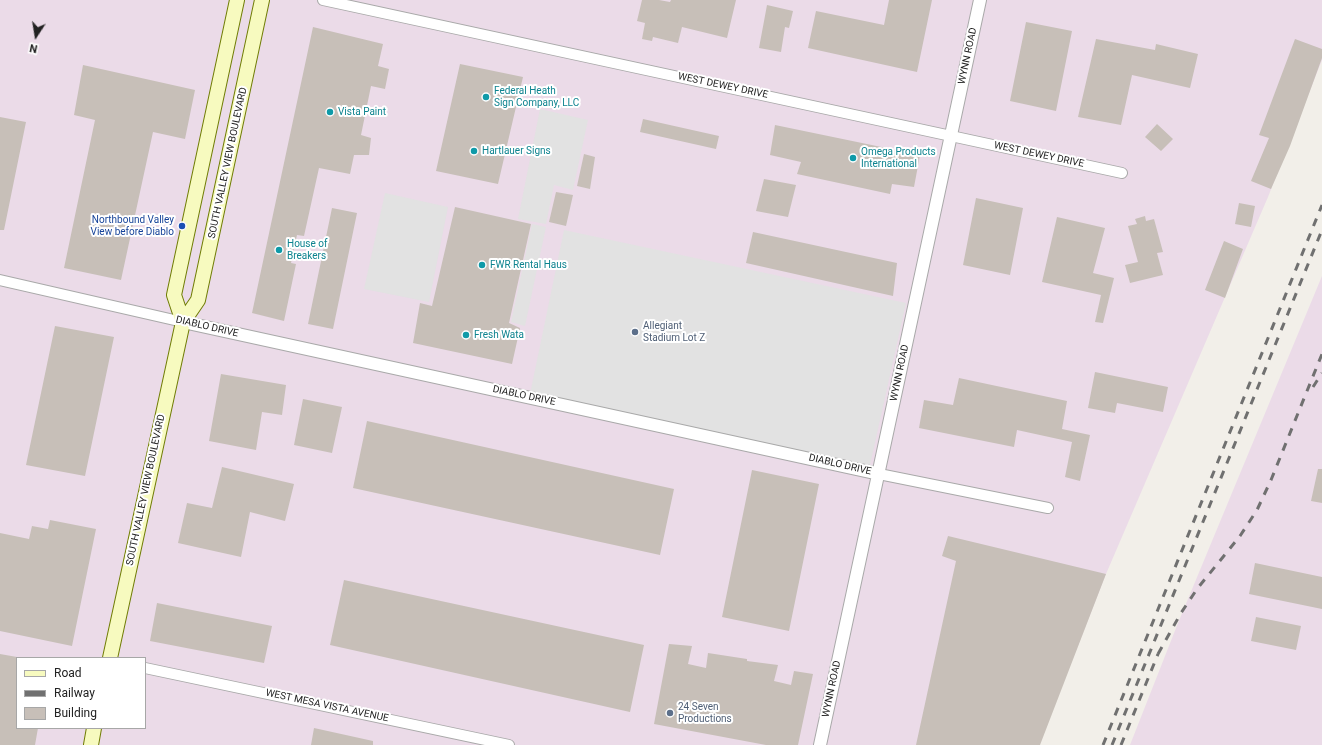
<!DOCTYPE html>
<html>
<head>
<meta charset="utf-8">
<style>
  body { margin:0 }
  #map { position:relative; width:1322px; height:745px; overflow:hidden; background:#f2efe9; font-family:Roboto,sans-serif }
  canvas { display:block }
  .legend { position:absolute; left:16px; top:657px; width:130px; height:72px; box-sizing:border-box; background:#fff; border:1px solid #a7a7a7; margin:0; padding:5px 7px; list-style:none; font-size:12px; color:#222 }
  .legend li { display:flex; align-items:center; gap:8px; height:20px }
  .legend b { width:20px; border:1px solid #a7a7a7 }
  .north { position:absolute; left:16px; top:16px; width:40px; height:40px; -webkit-text-stroke:3px #fff; paint-order:stroke; rotate:192deg; font-size:11px; font-weight:700; line-height:16px; text-align:center; color:#222 }
  .north::after { content:''; display:block; margin:auto; width:14px; height:18px; background:#222; clip-path:polygon(50% 0,100% 100%,50% 72%,0 100%) }
</style>
</head>
<body>
<div id="map">
<canvas width="1322" height="745"></canvas>
<ul class="legend">
<li><b style="height:5px;background:#f7fabf"></b>Road</li>
<li><b style="height:5px;background:#707070"></b>Railway</li>
<li><b style="height:11px;background:#c7bfb8"></b>Building</li>
</ul>
<div class="north">N</div>
</div>
<script>
const context = document.querySelector('canvas').getContext('2d');
context.lineJoin = 'round';
function fillPath(path, color) { context.fillStyle = color; context.fill(path, 'evenodd'); }
const shape = rows => new Path2D(rows.map(r => 'M' + r).join(''));
function trace(path, color, width, dash) { context.strokeStyle = color; context.lineWidth = width; context.lineCap = dash ? 'butt' : 'round'; context.setLineDash(dash || []); context.stroke(path); }
function label(font, color, halo, rows, align = 'center') {
  context.font = font + ' Roboto,sans-serif'; context.lineWidth = 4; context.setLineDash([]); context.textBaseline = 'middle'; context.strokeStyle = halo; context.fillStyle = color; for (const [text, x, y, turn = 0] of rows) {
    context.save(); context.translate(x, y); context.rotate((+turn || 0) * Math.PI / 180); context.textAlign = isNaN(turn) ? turn : align; if (halo) context.strokeText(text, 0, 0); context.fillText(text, 0, 0); context.restore();
  }
}
fillPath(shape([
  [0,0,1322,0,1322,60,1268,197,1106,574,1039,745,0,745],
  [17,658,145,658,145,728,17,728],
  [1322,276,1322,745,1130,745,1178,623]
]), '#ebdbe8');
fillPath(shape([
  [540,109,588,120,573,190,554,185,546,224,518,219],
  [385,193,448,207,429,302,364,289],
  [532,224,546,227,525,326,511,322],
  [564,230,906,303,870,465,530,394]
]), '#e2e2e2');
fillPath(shape([
  [642,0,659,0,670,2,671,0,736,0,727,38,682,27,678,43,653,37,652,41,642,39,645,23,637,21],
  [889,0,932,0,917,72,808,48,816,11,884,25],
  [767,5,793,11,789,28,785,27,781,52,759,48],
  [1026,22,1072,31,1056,111,1010,101],
  [313,27,383,44,378,66,389,69,385,89,371,86,361,135,371,138,369,155,354,155,350,174,319,168,304,236,297,235,291,263,296,264,284,321,252,313],
  [1096,39,1155,50,1156,44,1198,54,1190,88,1132,75,1121,125,1078,117],
  [1295,39,1322,49,1322,58,1290,146,1271,189,1251,181,1269,138,1259,135],
  [460,64,523,77,498,184,436,171],
  [83,65,195,90,185,139,153,132,121,280,64,268,95,120,74,115],
  [0,117,26,122,4,230,0,230],
  [643,119,719,136,716,149,640,132],
  [1157,124,1173,139,1161,151,1145,137],
  [775,125,920,155,914,187,892,184,890,194,797,174,801,162,770,155],
  [584,154,595,157,590,189,577,186],
  [764,179,796,185,788,217,756,211],
  [556,192,573,195,566,226,549,222],
  [976,198,1023,208,1010,275,963,265],
  [1239,203,1255,206,1251,227,1235,224],
  [455,207,531,224,509,323,520,328,512,364,413,343,420,303,432,306],
  [332,208,357,213,333,329,308,324],
  [1145,216,1146,221,1154,219,1163,252,1157,253,1163,275,1130,283,1125,265,1138,262,1128,226,1137,224,1135,219],
  [1057,217,1105,228,1093,273,1114,278,1103,323,1095,322,1101,295,1042,282],
  [753,232,897,263,893,296,746,263],
  [1224,241,1243,249,1225,298,1205,290],
  [55,326,114,337,85,476,26,465],
  [1095,372,1168,387,1163,412,1117,403,1115,413,1088,408],
  [221,374,286,385,282,415,262,412,256,450,209,441],
  [959,378,1067,401,1062,429,1090,435,1080,481,1065,477,1072,442,1017,430,1014,447,919,428,924,400,953,405],
  [303,399,342,407,332,453,294,445],
  [367,421,674,489,660,555,353,488],
  [222,467,294,484,285,521,250,512,241,557,178,543,187,503,212,508],
  [1318,469,1322,469,1322,503,1311,501],
  [752,470,819,484,789,631,722,617],
  [50,520,96,529,72,646,0,631,0,533,29,539,32,526,48,529],
  [948,536,1106,574,1040,745,916,745,956,561,942,556],
  [1255,563,1322,577,1322,609,1249,594],
  [344,580,644,645,630,712,330,645],
  [157,603,272,626,264,663,150,641],
  [1256,617,1301,626,1296,650,1251,641],
  [669,644,692,646,688,664,706,668,708,653,747,659,747,661,778,665,774,681,791,685,794,671,813,674,798,745,766,745,654,724],
  [0,654,17,657,17,728,38,728,35,745,0,745],
  [314,728,373,741,373,745,311,745]
]), '#c7bfb8');
const minor = shape([
  [323,0,1122,173],
  [0,280,183,322],
  [879,474,1048,508],
  [145,668,509,745]
]);
const tertiary = shape([
  [183,322,879,474],
  [820,745,980,0]
]);
const secondary = shape([
  [183,322,174,295,237,0],
  [110,658,183,322,198,300,262,0],
  [91,745,94,728]
]);
trace(minor, '#a9a9a9', 12);
trace(tertiary, '#a9a9a9', 14);
trace(secondary, '#707d05', 16);
trace(minor, '#fff', 10);
trace(tertiary, '#fff', 12);
trace(secondary, '#f7fabf', 14);
trace(shape([
  [1313,387,1322,373],
  [1158,654,1181,613,1197,589,1240,536,1257,510,1271,480,1322,354],
  [1103,745,1322,205],
  [1112,745,1322,230],
  [1121,745,1158,654]
]), '#707070', 3, [8, 8]);
for (const [x, y, r, color] of [
  [486,97,4,"#0f9aa8"],
  [330,112,4,"#0f9aa8"],
  [474,151,4,"#0f9aa8"],
  [853,158,4,"#0f9aa8"],
  [182,226,4,"#1a4fb4"],
  [279,250,4,"#0f9aa8"],
  [482,265,4,"#0f9aa8"],
  [635,332,4,"#5c6f8a"],
  [466,335,4,"#0f9aa8"],
  [670,713,4,"#5c6f8a"]
]) { const dot = new Path2D(); dot.arc(x, y, r, 0, 2 * Math.PI); context.fillStyle = color; context.fill(dot); trace(dot, '#fff', 1.5); }
label('10px', '#222', '#fff', [
  ["WYNN ROAD",968,56,-78],
  ["WEST DEWEY DRIVE",723,86,12],
  ["WEST DEWEY DRIVE",1039,155,12],
  ["SOUTH VALLEY VIEW BOULEVARD",228,163,-78],
  ["DIABLO DRIVE",207,327,13],
  ["WYNN ROAD",900,373,-78],
  ["DIABLO DRIVE",524,396,12],
  ["DIABLO DRIVE",840,465,13],
  ["SOUTH VALLEY VIEW BOULEVARD",146,490,-78],
  ["WYNN ROAD",832,689,-78],
  ["WEST MESA VISTA AVENUE",327,706,12]
]);
label('10px', '#0d838f', '#fff', [
  ["Federal Heath",494,91],
  ["Sign Company, LLC",494,103],
  ["Vista Paint",338,112],
  ["Hartlauer Signs",482,151],
  ["Omega Products",861,152],
  ["International",861,164],
  ["House of",287,244],
  ["Breakers",287,256],
  ["FWR Rental Haus",490,265],
  ["Fresh Wata",474,335]
], 'left');
label('10px', '#164399', '#fff', [
  ["Northbound Valley",174,220],
  ["View before Diablo",174,232]
], 'right');
label('10px', '#4e5e75', '#fff', [
  ["Allegiant",643,326],
  ["Stadium Lot Z",643,338],
  ["24 Seven",678,707],
  ["Productions",678,719]
], 'left');
</script>
</body>
</html>
